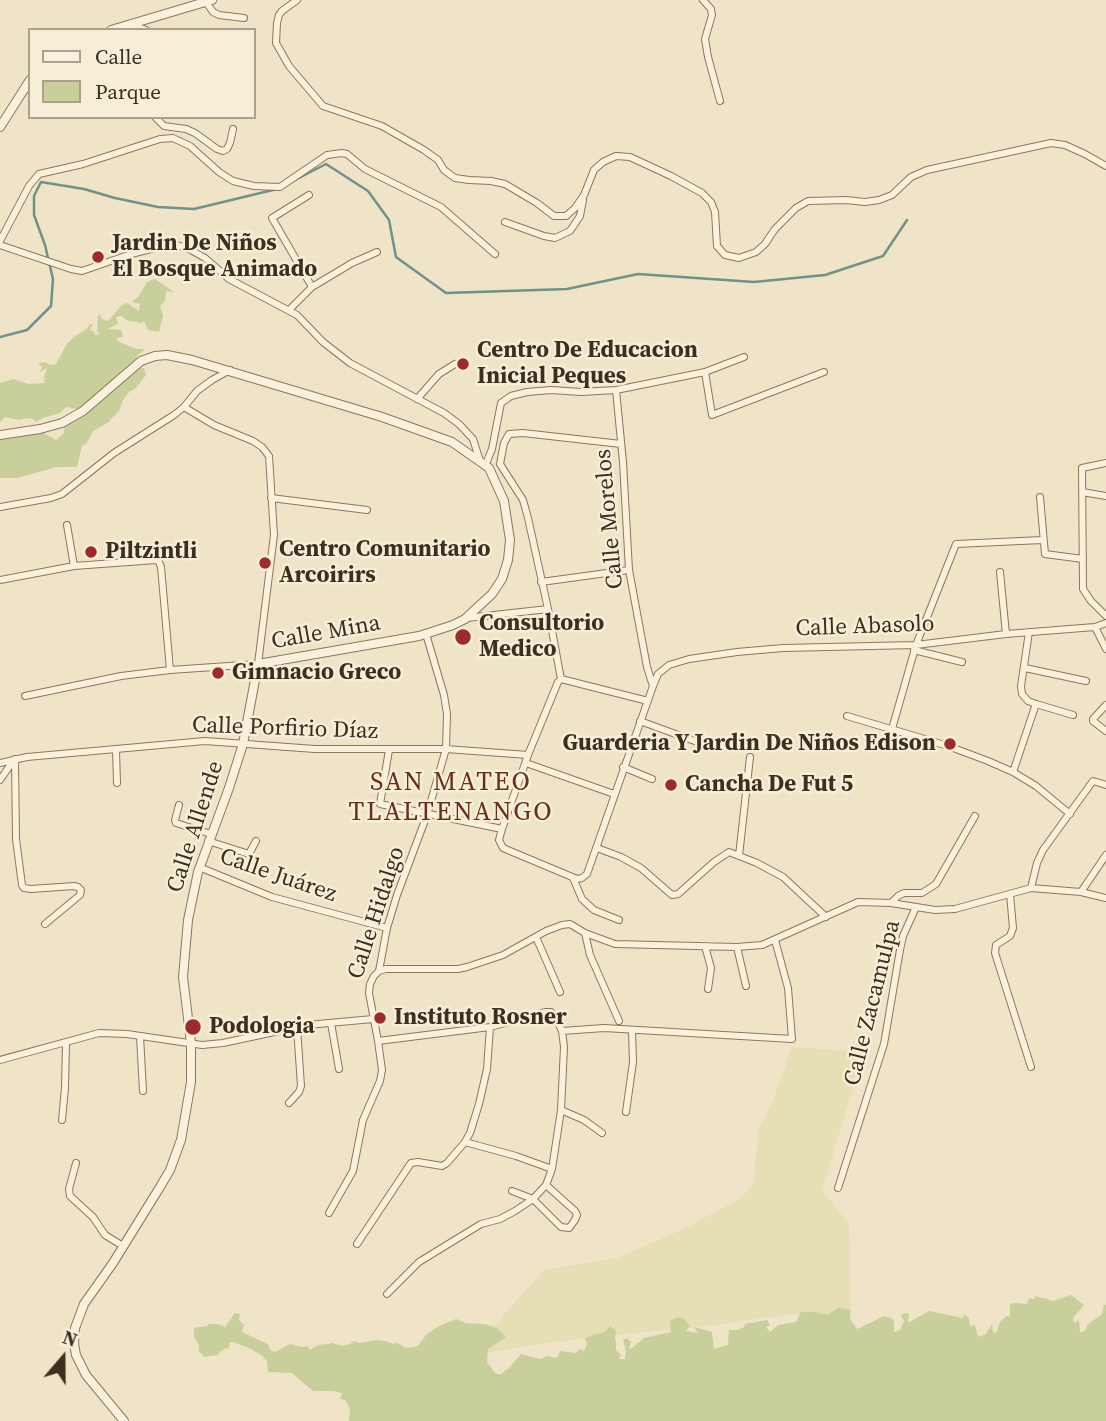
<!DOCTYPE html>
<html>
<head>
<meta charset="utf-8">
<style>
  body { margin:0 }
  #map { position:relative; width:1106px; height:1421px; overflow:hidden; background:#f0e4c8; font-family:"Source Serif 4",serif }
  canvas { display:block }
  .legend { position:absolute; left:28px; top:28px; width:228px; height:91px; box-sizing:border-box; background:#f7eed8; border:2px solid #ada18e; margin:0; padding:9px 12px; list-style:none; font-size:21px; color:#3d2e20 }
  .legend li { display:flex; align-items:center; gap:14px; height:35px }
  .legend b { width:35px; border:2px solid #ada18e }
  .north { position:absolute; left:28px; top:1323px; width:70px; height:70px; -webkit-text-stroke:5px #f7eed8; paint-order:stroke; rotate:20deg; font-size:19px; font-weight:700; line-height:28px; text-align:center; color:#3d2e20 }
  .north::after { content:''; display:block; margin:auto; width:24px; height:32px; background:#3d2e20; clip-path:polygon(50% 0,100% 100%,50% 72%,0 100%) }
</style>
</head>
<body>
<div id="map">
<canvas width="1106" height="1421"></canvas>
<ul class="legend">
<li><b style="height:9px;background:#faf1dc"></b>Calle</li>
<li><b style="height:19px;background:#c9cf9b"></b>Parque</li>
</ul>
<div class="north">N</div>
</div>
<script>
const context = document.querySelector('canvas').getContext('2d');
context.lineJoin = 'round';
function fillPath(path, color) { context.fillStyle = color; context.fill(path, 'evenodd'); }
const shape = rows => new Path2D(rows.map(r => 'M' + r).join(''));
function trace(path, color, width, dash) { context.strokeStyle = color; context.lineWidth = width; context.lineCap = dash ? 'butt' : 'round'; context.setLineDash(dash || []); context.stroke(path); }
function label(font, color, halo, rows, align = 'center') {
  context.font = font + ' "Source Serif 4",serif'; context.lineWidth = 5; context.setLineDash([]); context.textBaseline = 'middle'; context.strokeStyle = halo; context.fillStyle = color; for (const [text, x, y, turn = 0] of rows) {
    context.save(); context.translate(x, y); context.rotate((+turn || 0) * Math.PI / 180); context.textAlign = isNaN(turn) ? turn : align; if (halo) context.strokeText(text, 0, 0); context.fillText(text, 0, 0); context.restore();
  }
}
fillPath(shape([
  [792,1047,863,1052,844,1118,822,1190,849,1224,851,1320,791,1314,723,1324,554,1342,472,1355,505,1313,544,1270,617,1258,681,1230,742,1198,754,1181,758,1132,775,1095]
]), '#e6deb5');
fillPath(shape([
  [155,279,174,292,166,291,165,301,160,306,163,316,159,332,148,330,144,321,141,323,126,320,122,316,116,317,118,324,108,329,121,330,123,337,116,338,119,342,137,349,145,349,137,356,135,363,124,369,125,375,133,368,144,368,146,375,135,389,130,391,123,400,119,411,111,419,109,422,93,431,86,444,82,446,77,467,57,467,17,478,0,478,0,436,31,426,56,440,64,433,64,424,81,410,66,407,60,413,43,418,36,422,33,419,26,418,19,420,5,417,0,422,0,383,14,379,28,384,45,383,44,377,47,368,40,372,42,367,38,363,45,362,50,365,56,364,66,345,75,336,87,329,90,324,93,323,90,330,93,331,95,335,100,334,97,331,98,317,100,314,102,319,108,321,122,305,127,303,139,311,140,304,132,302,138,297,147,282],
  [1071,1295,1084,1305,1073,1318,1074,1323,1079,1320,1080,1333,1086,1330,1087,1325,1102,1314,1104,1304,1106,1305,1106,1421,349,1421,350,1408,345,1400,340,1399,342,1393,333,1391,313,1391,292,1373,268,1372,267,1361,261,1355,251,1349,233,1342,230,1342,229,1348,224,1349,217,1355,204,1357,199,1351,199,1345,194,1337,194,1328,207,1326,208,1324,218,1324,225,1327,235,1313,240,1314,239,1320,244,1325,242,1332,268,1344,270,1350,275,1352,290,1344,302,1347,308,1346,310,1350,318,1345,333,1343,342,1346,350,1344,354,1341,359,1343,376,1340,385,1341,394,1344,395,1342,406,1348,418,1346,426,1335,437,1327,456,1319,466,1323,484,1324,497,1328,506,1337,488,1349,487,1362,495,1373,498,1374,502,1374,504,1371,508,1369,521,1354,540,1359,547,1356,557,1358,560,1351,576,1353,580,1349,584,1351,587,1344,585,1339,592,1335,605,1332,610,1326,616,1330,615,1340,616,1341,616,1350,621,1355,619,1359,625,1359,626,1351,623,1340,627,1338,631,1342,629,1349,631,1349,644,1338,671,1332,670,1321,678,1317,684,1319,690,1326,686,1331,698,1333,694,1327,712,1332,714,1349,728,1345,729,1330,738,1330,744,1327,745,1324,767,1320,770,1325,766,1327,770,1332,778,1325,796,1322,801,1312,816,1312,822,1314,829,1314,839,1307,850,1310,850,1319,857,1329,884,1316,891,1318,894,1321,894,1332,900,1330,904,1321,901,1315,905,1313,909,1314,908,1323,929,1311,963,1318,964,1314,969,1318,970,1326,975,1325,978,1337,986,1334,992,1324,993,1332,996,1333,1000,1322,1006,1316,1010,1317,1010,1304,1016,1303,1027,1304,1029,1298,1034,1299,1036,1296,1041,1298,1045,1298,1053,1301]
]), '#c9cf9b');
trace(shape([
  [295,180,326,164,368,191,389,220,396,257,446,293,567,289,638,274,754,282,825,275,883,256,907,220],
  [0,337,27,330,51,306,53,279,45,245,34,215,34,196,41,182,84,189,115,198,158,207,194,209,277,189]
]), '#6f938a', 2.5);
const minor = shape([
  [297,0,282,11,279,15,277,23,276,43,289,66,323,106,382,126,424,150,438,160,444,170,455,178,469,180,491,181,505,184,537,203,554,216,566,216,575,208,584,195,594,170,603,162,616,156,630,157,671,176,702,193,711,202,715,212,717,246,725,255,739,258,756,252,765,244,775,229,796,208,808,201,846,200,865,202,879,200,892,195,911,177,927,170,1051,143,1065,145,1085,154,1106,166],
  [703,0,711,9,712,15,705,39,708,57,720,101],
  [206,2,213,12,219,15,244,18],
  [130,24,146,30],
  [155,117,164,126,186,129,195,133,217,149,223,151,227,149,230,143,233,129],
  [309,195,272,218,312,287],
  [505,222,544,236,555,238,570,231,580,216,583,200],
  [0,241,29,186,39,174,83,164,160,139,173,138,190,146,219,172,233,181,254,186,280,187,327,155,342,153,347,154,365,169,441,207,495,254],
  [0,245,71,269,82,271,131,254,159,247,177,245,191,250,205,258,229,279,297,315,323,342,350,363,444,413,459,424,473,439,480,461],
  [289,310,312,287,352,263,377,252],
  [705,372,712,415,824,372],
  [616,390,623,462,629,570,647,667,653,686],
  [417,399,439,374,455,364],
  [1106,463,1082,468,1083,589,1091,601,1106,616],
  [500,464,523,500,528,518,548,609,561,679,558,682,528,755,502,829,499,840,503,848,577,879,582,878,587,874,653,686,658,674,669,665,689,659,737,652,783,648,916,645,1006,634,1095,627,1106,623],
  [500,464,504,443,509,434,523,433,621,444],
  [485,466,492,449,501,403,511,396,527,392,551,390,581,392,616,390,705,372,744,357],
  [1082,492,1106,496],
  [1040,497,1045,554,1083,559],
  [271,498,367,510],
  [0,507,51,498,62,494,114,453,174,415,184,407,197,391,212,380,230,370],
  [67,525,74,566],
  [1000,572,1006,634],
  [0,580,74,566,156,560,159,562,161,567,170,670],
  [541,582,629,570],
  [467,618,548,609],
  [1095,627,1106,649],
  [914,650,962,662],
  [1025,668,1086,681],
  [561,679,648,701],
  [25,696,121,676,170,670,258,664,274,535,269,456,262,447,253,441,214,425,184,407],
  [1036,704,1073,715],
  [1106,705,1093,719,1093,721,1106,731],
  [847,716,948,746,988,761,1013,772,1036,786,1070,814],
  [640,721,700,743],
  [892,729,916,645,956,544,1042,540],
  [116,750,117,783],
  [389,750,380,804,502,829],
  [15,759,16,839,22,885,24,888,31,889,74,886,78,887,81,890,80,895,45,924],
  [0,763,27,757,205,741,315,749,446,749,528,755],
  [526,763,614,794],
  [623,767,652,779],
  [1013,772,1036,704,1028,701,1022,694,1021,686,1029,632],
  [0,780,13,761],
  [179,805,175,820,176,823,211,834],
  [208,841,249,854,256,841],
  [597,848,621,857,641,868,672,895,678,894,714,862,729,852,757,863,783,877,826,917],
  [739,856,750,757],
  [199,867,272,897,387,928],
  [573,878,582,899,594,910,619,920],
  [1031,888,1037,863,1043,850,1093,781,1106,785],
  [1081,892,1106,855],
  [1010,894,1013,928,1010,936,996,945,995,953,1031,1067],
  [891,903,898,896,904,893,922,893,936,884,975,816],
  [585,933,590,955,619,1021],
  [536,937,560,992],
  [705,946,711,968,708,989],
  [737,947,746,986],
  [379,971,386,969,458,969,467,967,503,955,546,931,562,925,570,924,585,933,615,944,737,947,762,945,858,902,891,903,935,910,955,909,1031,888,1081,892,1106,898],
  [331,1023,339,1069],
  [562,1031,604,1028,792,1039,788,988,775,940],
  [140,1036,143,1091],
  [378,1041,490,1027,545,1012,551,1012,556,1018,562,1031,564,1047,561,1110,552,1169,546,1185,533,1199,515,1211,500,1219,481,1224,419,1262,387,1294],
  [0,1060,99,1033,127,1034,202,1045,223,1043,307,1025,373,1019],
  [289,1103,299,1092,301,1086,297,1027],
  [561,1110,584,1120,602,1133],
  [626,1112,633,1062,632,1031],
  [62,1120,65,1088,66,1042],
  [465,1142,516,1156,552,1169],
  [76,1163,69,1189,70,1196,93,1217,105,1235,123,1246],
  [838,1188,884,1044,900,950,903,936,916,907],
  [512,1191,533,1199,561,1227,569,1228,575,1220,577,1215,575,1211,546,1185],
  [329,1213,353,1171,363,1120,380,1081,382,1070,378,1041,369,993,370,984,374,976,379,971,387,928,397,895,427,815,446,749,447,714,444,695,426,634],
  [357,1244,411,1163,418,1162,442,1166,447,1163,465,1142,470,1133,479,1104,487,1069,490,1027]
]);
const tertiary = shape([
  [111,30,212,0],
  [0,127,30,80],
  [0,435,40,429,62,423,83,411,141,361,155,356,167,355,192,360,382,417,452,442,489,468,504,501,510,540,508,560,502,579,492,594,465,619,453,625,419,636,258,664,243,744,229,788,198,872,188,920,183,977,191,1043,191,1082,181,1140,170,1170,160,1187,113,1263,84,1304,75,1328,74,1344,76,1355,86,1375,124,1421]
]);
trace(minor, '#8d765c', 8);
trace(tertiary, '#8d765c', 10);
trace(minor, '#faf1dc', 6);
trace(tertiary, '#faf1dc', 8);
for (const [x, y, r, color] of [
  [98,257,7,"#9e2a2b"],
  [463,364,7,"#9e2a2b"],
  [91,552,7,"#9e2a2b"],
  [265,563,7,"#9e2a2b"],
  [463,637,9,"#9e2a2b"],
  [218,673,7,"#9e2a2b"],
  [950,744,7,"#9e2a2b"],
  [671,785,7,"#9e2a2b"],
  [380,1018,7,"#9e2a2b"],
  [193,1027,9,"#9e2a2b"]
]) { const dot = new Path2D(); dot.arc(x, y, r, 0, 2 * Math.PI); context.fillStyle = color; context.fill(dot); trace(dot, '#f7eed8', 2.5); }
label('bold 23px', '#3d2e20', '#f7eed8', [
  ["Jardin De Niños",112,244],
  ["El Bosque Animado",112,270],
  ["Centro De Educacion",477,351],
  ["Inicial Peques",477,377],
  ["Centro Comunitario",279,550],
  ["Arcoirirs",279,576],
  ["Piltzintli",105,552],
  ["Consultorio",479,624],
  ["Medico",479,650],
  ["Gimnacio Greco",232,673],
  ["Guarderia Y Jardin De Niños Edison",936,744,"right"],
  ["Cancha De Fut 5",685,785],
  ["Instituto Rosner",394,1018],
  ["Podologia",209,1027]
], 'left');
label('23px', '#3d2e20', '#f7eed8', [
  ["Calle Morelos",610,519,-95],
  ["Calle Abasolo",865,627,-2],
  ["Calle Mina",326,633,-10],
  ["Calle Porfirio Díaz",285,729,2],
  ["Calle Allende",196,827,-72],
  ["Calle Juárez",278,876,19],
  ["Calle Hidalgo",377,913,-72],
  ["Calle Zacamulpa",873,1003,-76]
]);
context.letterSpacing = '2px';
label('26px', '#6b2e1e', '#f7eed8', [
  ["SAN MATEO",451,783],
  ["TLALTENANGO",451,813]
]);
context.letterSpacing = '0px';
</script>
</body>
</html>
